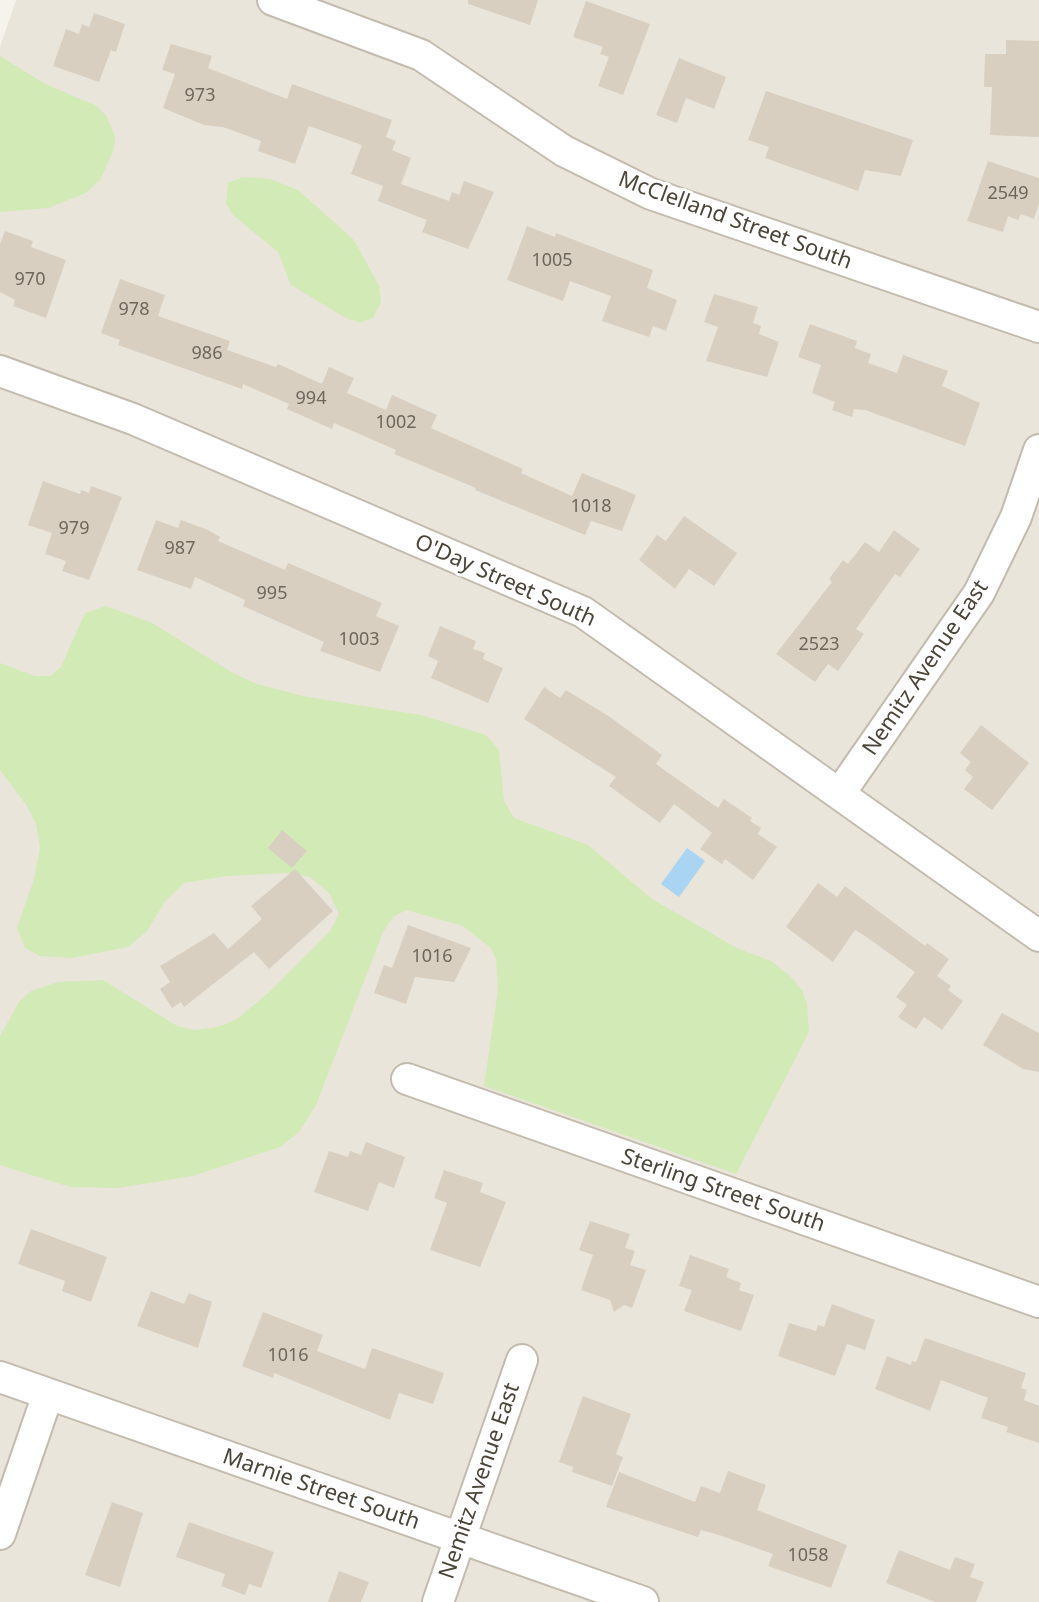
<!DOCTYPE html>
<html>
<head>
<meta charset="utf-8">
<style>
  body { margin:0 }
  canvas { display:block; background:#f6f3ec }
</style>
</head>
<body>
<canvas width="1039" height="1602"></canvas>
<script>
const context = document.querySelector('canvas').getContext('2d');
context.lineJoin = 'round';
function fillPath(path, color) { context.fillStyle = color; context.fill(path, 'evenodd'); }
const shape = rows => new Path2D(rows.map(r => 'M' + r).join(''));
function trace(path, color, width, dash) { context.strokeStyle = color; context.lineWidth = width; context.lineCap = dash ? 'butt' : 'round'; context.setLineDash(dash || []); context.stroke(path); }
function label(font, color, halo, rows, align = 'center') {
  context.font = font + ' "Noto Sans",sans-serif'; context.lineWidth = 6; context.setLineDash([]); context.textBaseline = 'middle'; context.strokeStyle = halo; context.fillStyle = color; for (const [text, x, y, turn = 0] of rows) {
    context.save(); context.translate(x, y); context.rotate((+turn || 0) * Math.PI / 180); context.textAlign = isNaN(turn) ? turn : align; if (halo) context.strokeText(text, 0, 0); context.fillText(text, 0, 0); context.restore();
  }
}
fillPath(shape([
  [16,0,1039,0,1039,1602,0,1602,0,47]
]), '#eae5da');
fillPath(shape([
  [0,56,45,84,95,105,106,115,115,137,113,152,100,180,86,193,48,208,0,212],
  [243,177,270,179,298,190,354,240,379,286,381,302,373,318,360,323,344,317,291,285,278,252,233,215,226,203,228,183],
  [106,606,152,623,233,673,257,684,307,697,421,715,486,735,499,750,504,801,514,818,588,845,652,899,737,948,771,961,789,975,802,990,807,1004,809,1032,736,1174,484,1086,498,990,496,959,491,948,463,926,406,910,393,917,383,932,316,1105,299,1132,280,1147,193,1176,118,1188,70,1187,0,1165,0,1036,19,1002,31,991,58,982,103,980,177,1026,195,1030,218,1027,237,1019,267,994,330,931,339,914,329,893,310,877,288,873,227,876,184,883,164,903,147,931,128,947,72,958,40,956,25,948,17,928,34,879,40,848,36,824,27,806,0,770,0,663,35,676,51,676,61,667,85,613]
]), '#d2eab5');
fillPath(shape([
  [687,848,705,861,679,897,661,884]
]), '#a9d4f2');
fillPath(shape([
  [468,0,538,0,530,25,468,4],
  [586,1,650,24,623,95,598,86,609,57,600,54,603,47,573,37],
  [94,13,125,24,116,52,111,50,99,82,53,66,66,29,79,34,82,24,89,27],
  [1006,40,1039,41,1039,137,990,135,992,87,984,87,985,54,1006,54],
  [171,44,212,56,208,68,287,99,292,84,392,120,386,137,396,141,392,150,411,158,401,184,449,201,452,192,459,195,464,181,494,192,468,249,422,232,427,220,378,201,383,186,351,174,362,145,309,126,295,164,258,151,261,141,223,127,204,125,163,108,175,74,162,70],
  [679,58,726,77,714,109,686,98,677,123,656,115],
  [766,91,913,140,901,176,865,170,858,191,765,158,769,147,748,140],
  [988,161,1039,178,1039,203,1034,219,1021,214,1018,220,1008,216,1003,232,967,221],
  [527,226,555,237,556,233,653,270,647,288,677,300,666,331,653,326,649,337,602,321,611,296,570,281,563,301,507,280],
  [5,231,33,241,31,247,66,260,46,318,13,306,15,300,0,292,0,244],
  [120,279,165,295,158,316,230,341,227,350,276,367,278,364,322,384,329,367,354,378,347,393,386,410,392,395,437,415,431,428,523,469,521,473,572,496,582,473,636,495,622,531,591,521,585,535,475,490,476,488,394,454,396,450,334,423,332,429,287,409,289,404,243,384,242,389,118,345,120,340,101,333],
  [714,294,758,307,753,323,761,326,759,334,779,342,767,377,706,361,718,327,704,322],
  [810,324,857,341,855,348,871,354,868,363,897,373,903,355,948,371,942,386,980,403,965,446,865,410,854,409,852,417,832,410,835,402,812,393,821,365,798,357],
  [43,481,80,494,81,490,89,493,91,486,122,497,89,580,62,571,66,561,45,554,52,533,28,525],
  [684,516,737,553,714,586,689,569,675,589,639,560,657,535,666,541],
  [156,520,178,528,181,520,208,530,220,537,218,541,285,570,288,563,382,603,376,616,399,626,380,672,320,651,324,642,243,606,245,600,195,577,191,589,137,570],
  [894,530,920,549,900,577,895,574,856,629,864,634,838,671,828,664,815,682,776,654,832,582,829,579,843,560,848,564,865,542,879,552],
  [440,626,476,641,473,649,485,653,483,659,503,668,488,703,431,678,438,661,428,656],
  [544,687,560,698,566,690,610,717,662,755,656,764,718,808,724,799,752,818,750,821,761,828,758,834,777,847,753,880,725,859,722,864,700,849,712,833,674,804,660,823,609,786,616,777,524,719],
  [981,725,1029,763,992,810,964,789,973,777,965,770,971,762,960,753],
  [282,830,307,851,292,868,268,848],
  [295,869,333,911,269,969,254,952,184,1007,181,1002,172,1008,160,989,170,982,160,966,214,933,228,949,262,919,251,906],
  [818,883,837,897,845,886,925,946,927,943,949,959,937,976,951,986,948,990,963,1001,942,1030,924,1017,916,1029,898,1017,907,1005,896,997,915,972,868,938,855,930,833,962,786,927],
  [408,925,471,948,454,982,415,977,406,1004,374,993,384,965,392,968],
  [1002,1013,1039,1033,1039,1072,1023,1069,983,1045],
  [366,1142,405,1157,394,1188,379,1182,368,1211,314,1192,329,1151,348,1157,350,1151,361,1155],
  [444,1170,483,1183,480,1192,506,1202,480,1267,430,1250,447,1203,434,1198],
  [590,1221,630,1234,625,1248,635,1251,630,1265,646,1270,632,1308,624,1305,614,1312,610,1300,581,1290,593,1255,579,1250],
  [31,1229,107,1257,91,1302,62,1291,65,1281,18,1264],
  [690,1255,729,1269,726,1277,741,1283,739,1290,754,1295,741,1331,684,1311,692,1290,679,1286],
  [151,1291,184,1304,189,1293,212,1302,198,1348,137,1326],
  [832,1304,875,1320,865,1350,847,1344,835,1376,778,1356,789,1323,816,1331,818,1325,824,1327],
  [263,1312,323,1335,317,1351,365,1369,372,1348,444,1373,433,1404,399,1393,390,1420,274,1373,273,1378,242,1366],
  [925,1338,1026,1373,1021,1388,1027,1390,1024,1400,1039,1406,1039,1443,1006,1432,1008,1427,981,1418,988,1398,941,1380,930,1411,875,1389,887,1356,911,1365,912,1361,916,1362],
  [583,1396,631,1414,616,1454,623,1457,612,1486,572,1472,573,1467,559,1462],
  [728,1471,766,1485,757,1510,847,1545,831,1588,768,1566,773,1554,719,1535,701,1530,698,1537,606,1507,619,1472,695,1502,701,1486,720,1493],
  [112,1502,143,1513,120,1587,85,1575],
  [189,1522,274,1552,261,1588,249,1584,245,1595,221,1586,225,1574,176,1557],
  [899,1550,950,1570,955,1557,975,1564,970,1577,984,1582,976,1602,935,1602,886,1583],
  [339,1571,369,1582,361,1602,328,1602]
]), '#d8cfc1');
const minor = shape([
  [273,0,421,55,564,151,651,194,1039,327],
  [0,371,133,419,583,612,1039,936],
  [840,793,979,593,1016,517,1039,450],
  [407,1079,1039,1302],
  [0,1377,643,1602],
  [0,1534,48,1394],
  [438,1602,522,1360]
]);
trace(minor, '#c2bbae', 34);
trace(minor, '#fff', 30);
label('18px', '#6e675b', null, [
  ["973",200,96],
  ["2549",1008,194],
  ["1005",552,261],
  ["970",30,280],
  ["978",134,310],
  ["986",207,354],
  ["994",311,399],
  ["1002",396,423],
  ["1018",591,507],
  ["979",74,529],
  ["987",180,549],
  ["995",272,594],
  ["1003",359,640],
  ["2523",819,645],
  ["1016",432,957],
  ["1016",288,1356],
  ["1058",808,1556]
]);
label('22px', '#4b4439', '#fff', [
  ["McClelland Street South",735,221,20],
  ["O'Day Street South",505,581,24],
  ["Nemitz Avenue East",926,668,-56],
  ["Sterling Street South",723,1191,19],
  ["Nemitz Avenue East",480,1481,-71],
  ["Marnie Street South",321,1490,19]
]);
</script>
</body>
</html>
